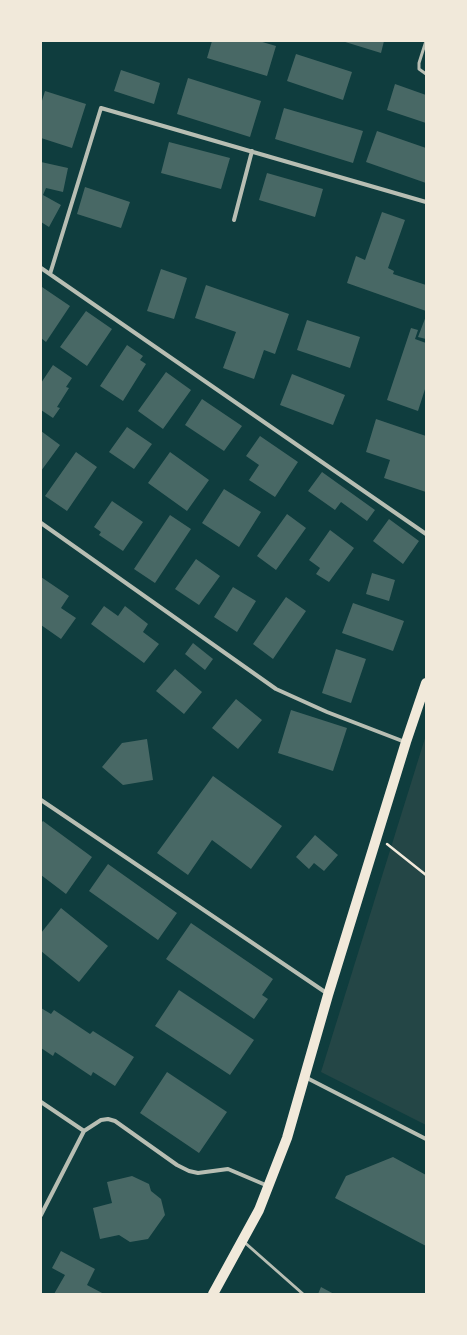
<!DOCTYPE html>
<html>
<head>
<meta charset="utf-8">
<style>
  body { margin:0 }
  #map { position:relative; width:467px; height:1335px; overflow:hidden; background:#0f3d3e; font-family:Karla,sans-serif }
  canvas { display:block }
  .frame { position:absolute; inset:0; border:42px solid #f1e9da; pointer-events:none }
</style>
</head>
<body>
<div id="map">
<canvas width="467" height="1335"></canvas>
<div class="frame"></div>
</div>
<script>
const context = document.querySelector('canvas').getContext('2d');
context.lineJoin = 'round';
function fillPath(path, color) { context.fillStyle = color; context.fill(path, 'evenodd'); }
const shape = rows => new Path2D(rows.map(r => 'M' + r).join(''));
function trace(path, color, width, dash) { context.strokeStyle = color; context.lineWidth = width; context.lineCap = dash ? 'butt' : 'round'; context.setLineDash(dash || []); context.stroke(path); }
fillPath(shape([
  [426,735,426,1125,321,1072]
]), '#244646');
fillPath(shape([
  [212,41,259,41,276,46,267,76,207,58],
  [342,41,384,41,381,53],
  [296,54,352,72,343,100,287,81],
  [121,70,160,83,154,104,114,91],
  [188,78,261,101,250,137,177,114],
  [395,84,426,95,426,123,387,110],
  [45,91,86,104,72,148,41,138,41,104],
  [284,108,363,131,353,163,275,139],
  [377,131,426,148,426,183,366,162],
  [169,142,230,158,221,189,161,173],
  [41,162,68,168,63,192,46,188,43,195,61,205,49,227,41,222],
  [267,173,323,189,315,217,259,200],
  [85,187,130,202,121,228,77,214],
  [382,212,405,220,388,268,394,271,393,274,426,285,426,311,347,283,356,256,365,260],
  [161,269,187,278,174,319,147,311],
  [206,285,289,314,275,354,264,350,254,379,223,368,236,332,195,318],
  [42,287,70,306,46,342,41,338],
  [86,311,112,329,87,366,60,347],
  [426,316,426,339,418,337],
  [307,320,360,337,350,368,297,350],
  [411,328,418,330,415,339,426,343,426,386,418,411,387,400],
  [127,345,143,356,140,360,146,364,123,401,100,386],
  [53,365,72,378,66,387,69,388,57,407,60,408,53,418,41,410,41,383],
  [166,372,191,390,163,429,138,411],
  [292,374,345,395,333,425,280,405],
  [202,399,242,426,224,451,185,425],
  [376,419,426,436,426,492,384,478,390,460,366,452],
  [127,427,152,444,134,469,109,452],
  [41,431,60,445,41,471],
  [260,436,298,462,275,497,249,480,259,465,246,456],
  [76,452,97,467,67,511,45,496],
  [170,452,209,480,187,511,148,483],
  [322,472,375,510,367,521,341,502,335,510,308,491],
  [224,489,261,512,239,547,202,523],
  [112,501,143,522,123,551,99,535,101,532,94,527],
  [287,514,306,528,276,570,257,556],
  [170,515,191,529,155,583,134,569],
  [389,519,419,541,403,564,373,541],
  [330,530,354,548,329,582,316,574,320,568,309,560],
  [196,559,220,576,199,605,175,589],
  [372,573,395,580,389,601,366,594],
  [41,577,69,596,61,608,76,618,61,639,41,625],
  [233,587,256,601,237,632,214,617],
  [286,597,306,611,273,659,253,644],
  [353,603,404,621,393,651,342,633],
  [104,606,118,616,125,606,148,624,143,632,159,644,144,663,91,624],
  [193,643,213,659,205,670,185,654],
  [336,649,366,659,351,703,322,693],
  [175,669,202,692,184,714,156,691],
  [236,699,262,720,238,749,212,728],
  [291,710,347,728,333,771,278,753],
  [147,739,153,780,123,785,102,767,122,743],
  [213,776,282,826,251,869,212,840,188,875,157,853],
  [43,821,92,857,66,894,41,875,41,823],
  [315,835,338,855,324,871,314,863,309,869,296,857],
  [108,864,177,913,158,940,89,891],
  [61,908,108,946,79,982,41,951,41,933],
  [191,923,273,979,262,995,268,999,254,1019,166,959],
  [179,990,254,1040,230,1075,155,1026],
  [41,1008,51,1014,54,1010,90,1034,93,1031,134,1057,115,1086,93,1072,91,1076,55,1052,53,1056,41,1048],
  [167,1072,227,1112,199,1153,140,1113],
  [393,1157,426,1175,426,1246,335,1198,346,1176],
  [132,1176,149,1184,151,1191,161,1199,165,1215,148,1239,130,1242,119,1235,100,1239,93,1208,112,1203,107,1182],
  [61,1251,95,1269,87,1285,104,1294,54,1294,65,1275,52,1268],
  [321,1287,334,1294,318,1294]
]), '#486865');
trace(shape([
  [387,844,426,875]
]), '#f1e9da', 2.5);
trace(shape([
  [426,41,419,63,419,69,426,74],
  [243,1241,303,1294]
]), '#b8beb3', 3);
trace(shape([
  [234,220,252,151],
  [41,268,426,534],
  [50,274,101,108,426,202],
  [41,523,276,689,327,712,405,742],
  [41,800,328,994],
  [305,1077,426,1139],
  [41,1102,84,1131,41,1215],
  [84,1131,101,1120,108,1119,115,1121,177,1165,189,1171,198,1173,228,1169,268,1186]
]), '#b8beb3', 4);
trace(shape([
  [213,1294,259,1210,287,1138,328,995,406,742,426,683]
]), '#f1e9da', 10);
</script>
</body>
</html>
